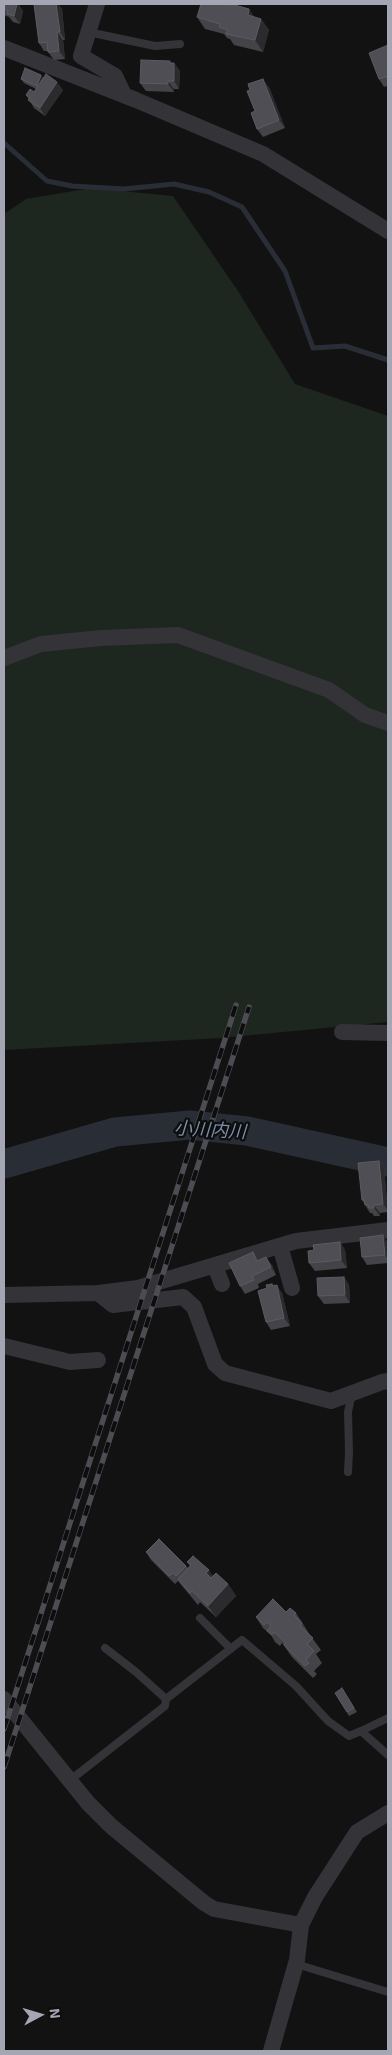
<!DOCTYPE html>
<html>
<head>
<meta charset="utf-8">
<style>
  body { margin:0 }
  #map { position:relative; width:392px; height:2055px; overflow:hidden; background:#121213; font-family:"Exo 2",sans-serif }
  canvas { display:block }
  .frame { position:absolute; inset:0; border:5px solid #a4a6b3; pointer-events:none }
  .north { position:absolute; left:15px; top:1990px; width:50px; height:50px; -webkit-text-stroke:4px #0d0d0e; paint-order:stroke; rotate:84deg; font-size:14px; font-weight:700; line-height:20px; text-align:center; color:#a4a6b3 }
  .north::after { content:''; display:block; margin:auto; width:18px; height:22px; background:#a4a6b3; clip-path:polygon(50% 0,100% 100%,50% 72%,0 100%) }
</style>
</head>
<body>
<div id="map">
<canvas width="392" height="2055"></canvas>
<div class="frame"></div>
<div class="north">N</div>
</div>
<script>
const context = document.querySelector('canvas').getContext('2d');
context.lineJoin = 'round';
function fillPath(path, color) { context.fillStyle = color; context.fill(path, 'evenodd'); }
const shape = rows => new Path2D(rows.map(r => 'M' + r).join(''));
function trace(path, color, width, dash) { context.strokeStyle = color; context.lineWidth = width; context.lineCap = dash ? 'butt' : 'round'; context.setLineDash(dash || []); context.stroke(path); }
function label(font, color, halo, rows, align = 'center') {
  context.font = font + ' "Exo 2","Noto Sans JP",sans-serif'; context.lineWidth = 4.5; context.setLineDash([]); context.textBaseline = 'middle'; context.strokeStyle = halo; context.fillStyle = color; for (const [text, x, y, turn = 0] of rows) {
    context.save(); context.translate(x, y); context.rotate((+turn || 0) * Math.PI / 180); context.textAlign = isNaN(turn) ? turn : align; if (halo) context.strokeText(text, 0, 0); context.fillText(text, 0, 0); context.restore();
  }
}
fillPath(shape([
  [91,188,173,196,238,291,295,384,388,416,388,1022,221,1038,4,1050,4,214,26,199]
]), '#1e2620');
trace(shape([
  [4,143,47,181,72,186,124,189,174,184,209,192,242,207,285,271,313,348,345,346,388,360]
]), '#292e36', 5);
trace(shape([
  [4,1164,115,1132,190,1125,247,1131,388,1162]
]), '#292e36', 29);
trace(shape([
  [88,32,155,46,180,44],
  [348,1472,349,1452,348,1412,352,1393],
  [200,1618,231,1649],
  [105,1648,136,1672,166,1699],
  [361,1731,388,1718],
  [69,1781,165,1706,166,1699,242,1640,296,1686,328,1721,349,1736,361,1731,388,1755],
  [296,1964,388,1992]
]), '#333338', 8);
trace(shape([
  [97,4,81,56,115,76,124,95],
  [4,48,136,100,263,154,388,231],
  [4,658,41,644,101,638,178,635,329,690,365,715,388,723],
  [342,1032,388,1033],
  [280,1246,292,1288],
  [215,1266,222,1284],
  [98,1293,113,1305,183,1297,194,1307,215,1364,225,1373,331,1401,382,1382,388,1381],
  [4,1295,98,1293,138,1288,296,1241,388,1230],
  [4,1346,70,1362,98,1360],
  [4,1699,88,1803,111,1826,204,1903,214,1909,301,1925],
  [271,2051,297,1960,301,1925,315,1897,357,1832,388,1813]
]), '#333338', 16);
const rail = shape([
  [4,1729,236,1005],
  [4,1767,249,1007]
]);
trace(rail, '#4c4d53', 5.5);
trace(rail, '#0d0d0e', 4, [11]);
fillPath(shape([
  [4,4,19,5,23,11,20,24,13,22,9,17,4,15],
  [34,4,58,4,62,9,65,40,63,40,65,59,54,60,48,52,48,51,44,51,39,43],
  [230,6,249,9,254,17,261,19,269,30,263,52,234,45,230,39,227,38,224,34,205,29,197,17],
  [388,45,388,86,384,87,379,79],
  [172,63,174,63,180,71,179,89,174,89,174,92,146,91,140,83],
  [41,75,43,78,63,90,45,116,34,108,26,95,34,92,36,89,24,83,21,79],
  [269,87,285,128,263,137,257,129,255,111],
  [379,1161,384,1169,388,1212,380,1213,380,1216,374,1216,372,1213,370,1213,365,1205,364,1203,362,1200],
  [340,1242,345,1250,347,1268,315,1271,309,1263,314,1250],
  [388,1243,388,1263,367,1265,362,1257],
  [259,1261,272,1265,276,1275,258,1284,259,1288,245,1294,240,1286],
  [344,1277,349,1285,350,1303,324,1304,318,1296],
  [272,1284,282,1293,290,1326,271,1330,266,1322,267,1288],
  [146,1552,186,1566,188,1568,190,1566,187,1562,228,1584,236,1596,216,1617,200,1602,198,1605,178,1581,175,1584,151,1560],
  [286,1612,296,1613,310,1635,321,1650,316,1654,322,1663,314,1671,317,1674,313,1678,292,1657,282,1643,280,1646,275,1642,271,1635,263,1628,256,1617],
  [335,1693,345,1693,357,1712,349,1716]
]), '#434348');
fillPath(shape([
  [14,4,19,4,19,5,23,11,20,24,14,16],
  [56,4,58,4,62,9,65,40,60,32],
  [249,9,257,21,248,15],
  [261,19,269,30,263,52,255,40],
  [57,32,63,40,65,59,59,51],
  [170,61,174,67,174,63,180,71,179,89,174,81],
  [41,75,44,80,40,90,37,86],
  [263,79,269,87,285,128,279,120],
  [168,81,174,89,174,92,168,84],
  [57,82,63,90,45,116,40,108],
  [379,1161,384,1169,388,1211,383,1204],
  [374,1205,380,1213,380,1216,374,1208],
  [383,1235,388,1243,388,1259,385,1255],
  [340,1242,345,1250,347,1268,341,1260],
  [266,1257,272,1265,276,1275,271,1267],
  [344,1277,349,1285,350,1303,345,1295],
  [272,1284,278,1292,277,1285,282,1293,290,1326,284,1318],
  [209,1570,216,1581,214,1585,206,1573],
  [228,1584,236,1596,216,1617,208,1606]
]), '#2b2b2e');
const building = shape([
  [4,4,17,4,14,16,7,14,8,10,4,9,4,4],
  [34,4,56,4,60,32,57,32,59,51,48,52,47,42,39,43,34,4],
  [201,4,221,4,230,6,231,4,249,9,248,15,261,19,255,40,226,34,228,30,219,27,220,24,197,17,201,4],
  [388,45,388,76,379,79,369,53,388,45],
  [141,60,170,61,170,63,174,63,174,81,168,81,168,84,140,83,141,60],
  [25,68,41,75,37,86,21,79,25,68],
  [46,74,57,82,40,108,28,100,30,98,26,95,30,89,34,92,46,74],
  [263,79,279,120,257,129,251,113,255,111,247,91,250,90,248,84,263,79],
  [379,1161,383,1204,374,1205,374,1208,369,1208,368,1205,365,1205,364,1200,362,1200,358,1163,379,1161],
  [383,1235,385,1255,362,1257,360,1238,383,1235],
  [340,1242,341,1260,309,1263,308,1251,314,1250,313,1245,340,1242],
  [253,1252,257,1261,266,1257,271,1267,252,1276,254,1280,240,1286,229,1263,253,1252],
  [344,1277,345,1295,318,1296,317,1278,344,1277],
  [272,1284,273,1286,277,1285,284,1318,266,1322,258,1291,267,1288,266,1285,272,1284],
  [159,1539,186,1566,176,1576,173,1573,169,1576,146,1552,159,1539],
  [193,1556,209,1570,206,1573,211,1578,216,1573,228,1584,208,1606,192,1591,190,1593,178,1579,191,1565,187,1562,193,1556],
  [273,1599,286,1612,290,1608,296,1613,294,1615,302,1623,300,1626,313,1638,307,1644,314,1651,306,1660,309,1663,305,1666,284,1645,286,1643,274,1632,272,1635,267,1631,271,1626,267,1622,264,1625,256,1617,273,1599],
  [342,1688,354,1708,347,1712,335,1693,342,1688]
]);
fillPath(building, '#4e4e54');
trace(building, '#5b5c62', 1);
label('italic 18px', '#7c8fad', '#0d0d0e', [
  ["小川内川",210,1130,3]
]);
</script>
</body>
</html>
